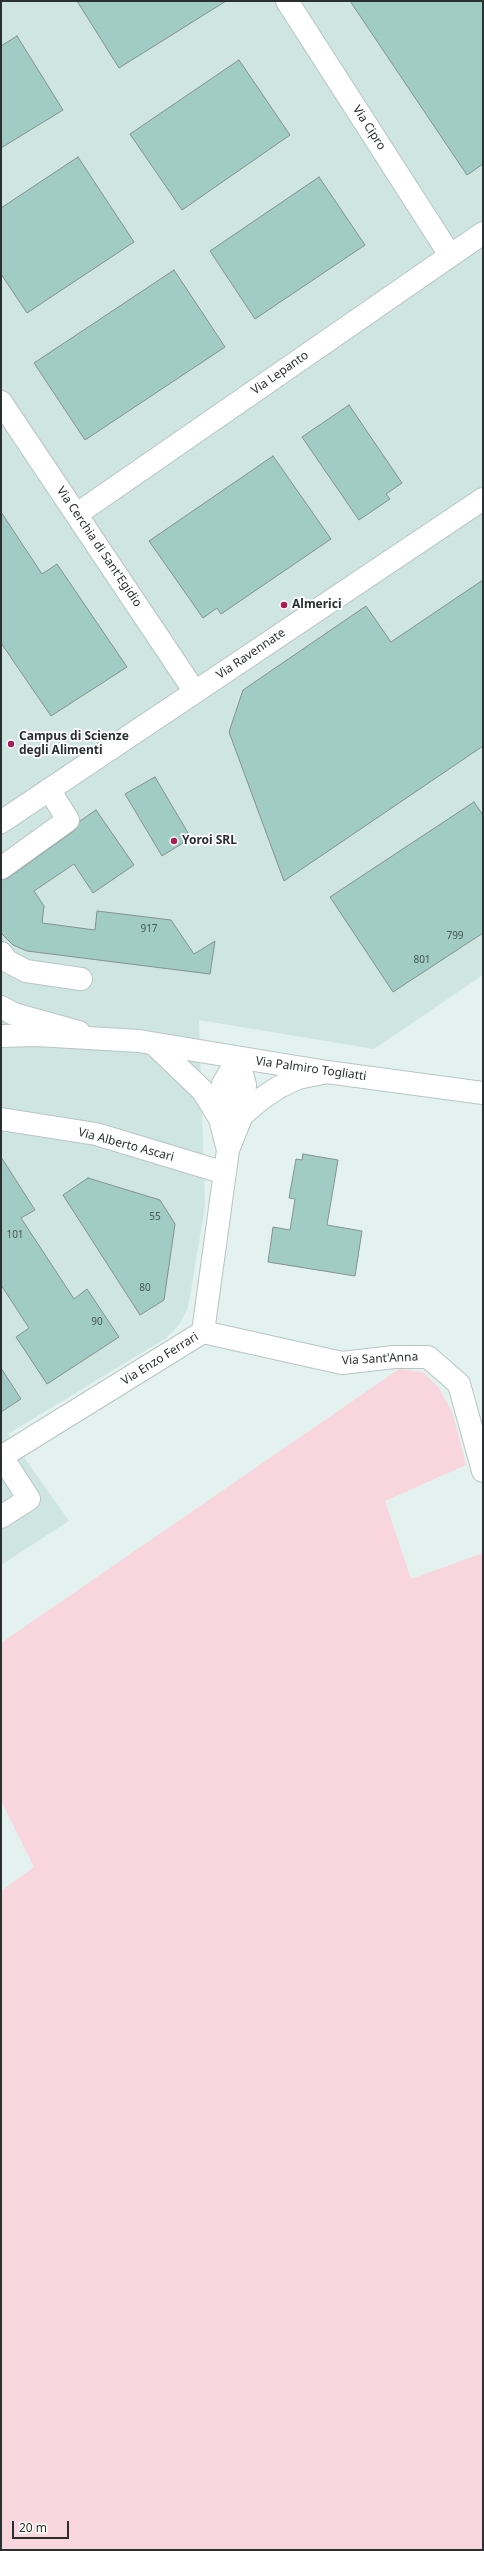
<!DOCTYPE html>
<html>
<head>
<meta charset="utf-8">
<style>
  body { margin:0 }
  #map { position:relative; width:484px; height:2551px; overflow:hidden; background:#e3f2ef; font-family:"Noto Sans",sans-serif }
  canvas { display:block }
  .frame { position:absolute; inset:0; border:2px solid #2a302f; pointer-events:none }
  .scale { position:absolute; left:12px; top:2521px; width:57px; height:18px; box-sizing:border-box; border:2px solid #2a302f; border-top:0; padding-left:5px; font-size:12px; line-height:14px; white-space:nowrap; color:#2a302f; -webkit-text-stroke:3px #fff; paint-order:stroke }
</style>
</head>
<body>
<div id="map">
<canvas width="484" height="2551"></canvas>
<div class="frame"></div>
<div class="scale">20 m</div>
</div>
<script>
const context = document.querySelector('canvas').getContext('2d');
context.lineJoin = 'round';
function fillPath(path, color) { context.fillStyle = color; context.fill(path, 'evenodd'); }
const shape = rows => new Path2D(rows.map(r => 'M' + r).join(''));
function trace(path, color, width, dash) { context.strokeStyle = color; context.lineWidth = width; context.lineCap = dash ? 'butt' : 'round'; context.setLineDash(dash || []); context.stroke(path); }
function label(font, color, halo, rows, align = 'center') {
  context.font = font + ' "Noto Sans",sans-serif'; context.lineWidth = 3.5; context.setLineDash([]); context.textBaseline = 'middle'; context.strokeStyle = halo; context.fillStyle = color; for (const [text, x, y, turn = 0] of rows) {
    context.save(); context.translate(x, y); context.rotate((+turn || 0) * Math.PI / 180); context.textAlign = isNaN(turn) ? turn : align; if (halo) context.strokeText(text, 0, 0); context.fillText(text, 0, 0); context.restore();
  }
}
fillPath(shape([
  [1,1,483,1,483,975,374,1049,199,1020,205,1206,188,1308,179,1325,166,1338,8,1434,69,1521,1,1565]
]), '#cee5e2');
fillPath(shape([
  [399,1369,423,1372,439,1388,453,1414,466,1465,385,1501,411,1579,483,1553,483,2550,1,2550,1,1891,34,1867,1,1801,1,1643]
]), '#f9d6de');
const building = shape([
  [77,1,226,1,119,68,77,1],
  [350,1,483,1,483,164,467,175,350,1],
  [17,36,63,110,1,148,1,46,17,36],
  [239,60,290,135,182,210,130,134,239,60],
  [78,157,134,242,27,313,1,274,1,208,78,157],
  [319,177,365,245,255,319,210,251,319,177],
  [174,270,225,347,85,440,34,363,174,270],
  [349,405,402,483,386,494,390,499,359,520,302,437,349,405],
  [273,456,331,539,221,614,217,608,203,618,149,541,273,456],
  [1,512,42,574,57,564,127,667,51,716,1,643,1,512],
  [483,580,483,746,284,881,229,732,243,690,366,606,391,642,483,580],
  [155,777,191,838,162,856,125,794,155,777],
  [474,802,483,815,483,933,393,992,330,897,474,802],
  [96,810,134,865,93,893,74,864,34,891,44,906,42,923,95,930,97,911,171,920,194,954,215,941,210,974,27,951,13,945,1,933,1,880,8,878,75,830,80,821,96,810],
  [303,1154,338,1160,327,1225,362,1231,355,1276,268,1262,273,1227,290,1230,295,1199,289,1198,296,1159,302,1160,303,1154],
  [1,1157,35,1210,21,1218,74,1299,87,1289,119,1337,47,1384,16,1337,29,1328,1,1285,1,1157],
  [88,1178,160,1200,175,1224,164,1300,140,1315,63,1195,88,1178],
  [1,1368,21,1399,1,1412,1,1368]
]);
fillPath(building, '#a1cbc5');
trace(building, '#859290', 1);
const minor = shape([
  [287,1,450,255],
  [1,402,195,692],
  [77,514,483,233],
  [1,822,483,499],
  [1,868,68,820,50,791],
  [1,953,7,961,26,971,81,979],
  [1,1007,14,1014,79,1032],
  [154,1044,203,1091,220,1119,228,1150],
  [242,1115,261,1099,279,1087,298,1078,327,1072],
  [1,1119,96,1134,225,1173],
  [220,1119,223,1084,238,1058],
  [203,1332,342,1363,394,1357,428,1357,459,1384,483,1471],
  [1,1457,203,1332,228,1150,242,1115,245,1085,238,1058],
  [1,1517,29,1499,2,1457]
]);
const major = shape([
  [1,1036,37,1035,139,1041,327,1072,483,1093]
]);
trace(minor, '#b7c6c3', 24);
trace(major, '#b7c6c3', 24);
trace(minor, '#fff', 22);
trace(major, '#fff', 22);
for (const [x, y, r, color] of [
  [284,605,4,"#ab1c58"],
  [11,744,4,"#ab1c58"],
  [174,841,4,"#ab1c58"]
]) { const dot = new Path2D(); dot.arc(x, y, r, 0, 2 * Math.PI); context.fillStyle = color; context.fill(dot); trace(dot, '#fff', 1.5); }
label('10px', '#485754', null, [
  ["917",149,929],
  ["799",455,936],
  ["801",422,960],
  ["55",155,1217],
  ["101",15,1235],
  ["80",145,1288],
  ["90",97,1322]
]);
label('12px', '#2a302f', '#fff', [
  ["Via Cipro",369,128,57],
  ["Via Lepanto",280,373,-35],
  ["Via Cerchia di Sant'Egidio",99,547,56],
  ["Via Ravennate",251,654,-34],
  ["Via Palmiro Togliatti",311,1069,8],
  ["Via Alberto Ascari",126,1145,15],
  ["Via Enzo Ferrari",160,1359,-32],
  ["Via Sant'Anna",380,1359,-3]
]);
label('bold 12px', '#2a302f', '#fff', [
  ["Almerici",292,605],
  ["Campus di Scienze",19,737],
  ["degli Alimenti",19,751],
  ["Yoroi SRL",182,841]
], 'left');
</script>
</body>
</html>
